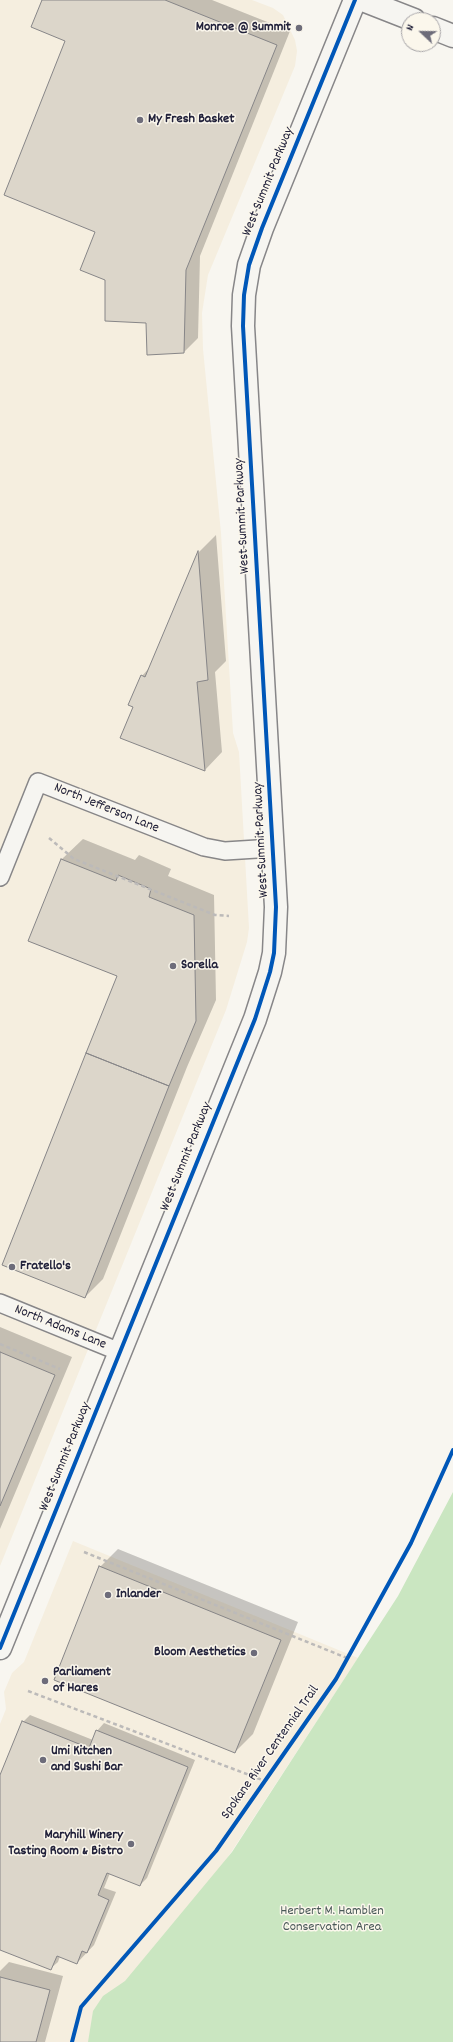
<!DOCTYPE html>
<html>
<head>
<meta charset="utf-8">
<style>
  body { margin:0 }
  #map { position:relative; width:453px; height:2042px; overflow:hidden; background:#f8f6f0; font-family:Dekko,sans-serif }
  canvas { display:block }
  .north { position:absolute; left:401px; top:12px; width:40px; height:40px; box-sizing:border-box; background:#fbf7ec; border:1px solid #a4a2a5; border-radius:50%; rotate:292deg; font-size:11px; font-weight:700; line-height:16px; text-align:center; color:#22223b }
  .north::after { content:''; display:block; margin:auto; width:14px; height:18px; background:#6d6c7a; clip-path:polygon(50% 0,100% 100%,50% 72%,0 100%) }
</style>
</head>
<body>
<div id="map">
<canvas width="453" height="2042"></canvas>
<div class="north">N</div>
</div>
<script>
const context = document.querySelector('canvas').getContext('2d');
context.lineJoin = 'round';
function fillPath(path, color) { context.fillStyle = color; context.fill(path, 'evenodd'); }
const shape = rows => new Path2D(rows.map(r => 'M' + r).join(''));
function trace(path, color, width, dash) { context.strokeStyle = color; context.lineWidth = width; context.lineCap = dash ? 'butt' : 'round'; context.setLineDash(dash || []); context.stroke(path); }
function label(font, color, halo, rows, align = 'center') {
  context.font = font + ' Dekko,sans-serif'; context.lineWidth = 3; context.setLineDash([]); context.textBaseline = 'middle'; context.strokeStyle = halo; context.fillStyle = color; for (const [text, x, y, turn = 0] of rows) {
    context.save(); context.translate(x, y); context.rotate((+turn || 0) * Math.PI / 180); context.textAlign = isNaN(turn) ? turn : align; if (halo) context.strokeText(text, 0, 0); context.fillText(text, 0, 0); context.restore();
  }
}
fillPath(shape([
  [0,0,252,0,273,8,283,15,295,40,297,51,295,66,208,275,202,313,203,349,221,533,233,733,239,752,249,928,247,942,226,1010,0,1566],
  [73,1541,358,1658,213,1880,101,2042,0,2042,0,1724,6,1709,4,1692,12,1673,24,1662]
]), '#f5eedf');
fillPath(shape([
  [453,1492,453,2042,88,2042,93,2011,103,1996,125,1981,232,1852,398,1596]
]), '#cae6c1');
fillPath(shape([
  [43,0,212,0,290,31,200,256,198,338,184,352,148,354,147,322,106,280,66,40],
  [216,535,226,661,215,672,222,752,205,770,134,707,142,676,150,667,199,552],
  [83,839,135,860,139,855,171,869,168,876,214,895,216,1000,187,1067,103,1279,85,1297,118,976,29,941,62,859],
  [0,1327,72,1357,0,1529],
  [118,1549,298,1622,253,1734,235,1752,100,1567],
  [30,1715,93,1740,97,1731,104,1723,195,1760,147,1878,140,1885,110,1873,104,1888,116,1892,94,1945,77,1963,60,1956,58,1962,50,1969,0,1949,0,1778,23,1722],
  [9,1962,63,1976,45,2042,0,2042,0,1971]
]), '#0003');
const building = shape([
  [42,0,165,0,277,45,186,270,184,353,147,355,146,323,105,321,105,280,80,270,95,232,4,195,65,41,31,27,42,0],
  [198,551,208,680,197,682,205,771,120,738,133,707,128,705,141,675,145,677,198,551],
  [61,859,116,881,118,875,151,889,149,897,194,915,196,1021,169,1086,86,1053,117,976,28,941,61,859],
  [86,1053,169,1086,85,1298,2,1265,86,1053],
  [0,1352,55,1375,0,1506,0,1352],
  [99,1566,281,1640,235,1753,54,1680,99,1566],
  [22,1721,89,1748,96,1730,188,1767,140,1886,107,1873,98,1895,109,1900,87,1953,82,1951,77,1964,57,1956,51,1970,0,1950,0,1775,22,1721],
  [0,1977,50,1990,36,2042,0,2042,0,1977]
]);
fillPath(building, '#dcd6ca');
trace(building, '#878688', 1);
const service = shape([
  [0,877,38,782,204,847,225,851,273,848],
  [0,1303,120,1352]
]);
const tertiary = shape([
  [0,1648,255,1019,270,972,274,953,276,907,243,326,244,295,249,265,262,228,355,0]
]);
const secondary = shape([
  [363,0,414,20],
  [433,28,453,36]
]);
trace(service, '#878688', 20);
trace(tertiary, '#878688', 25);
trace(secondary, '#878688', 25);
trace(shape([
  [49,838,74,859,215,915,229,916],
  [0,1344,60,1369],
  [84,1552,347,1658],
  [28,1691,265,1781]
]), '#bcbab9', 2.5, [4, 3]);
trace(service, '#f6f5f1', 17);
trace(tertiary, '#f6f5f1', 22);
trace(secondary, '#f6f5f1', 22);
trace(shape([
  [0,1648,255,1019,270,972,274,953,276,907,243,326,244,295,249,265,262,228,355,0],
  [72,2042,81,2007,216,1851,336,1679,411,1543,453,1450]
]), '#0057b8', 4);
for (const [x, y, r, color] of [
  [299,28,4,"#6d6c7a"],
  [140,120,4,"#6d6c7a"],
  [173,966,4,"#6d6c7a"],
  [12,1267,4,"#6d6c7a"],
  [108,1595,4,"#6d6c7a"],
  [254,1653,4,"#6d6c7a"],
  [45,1681,4,"#6d6c7a"],
  [43,1760,4,"#6d6c7a"],
  [131,1844,4,"#6d6c7a"]
]) { const dot = new Path2D(); dot.arc(x, y, r, 0, 2 * Math.PI); context.fillStyle = color; context.fill(dot); trace(dot, '#fbf7ec', 1.5); }
label('bold 14px', '#22223b', '#fbf7ec', [
  ["Monroe @ Summit",291,28,"right"],
  ["My Fresh Basket",148,120],
  ["Sorella",181,966],
  ["Fratello's",20,1267],
  ["Inlander",116,1595],
  ["Bloom Aesthetics",246,1653,"right"],
  ["Parliament",53,1673],
  ["of Hares",53,1689],
  ["Umi Kitchen",51,1752],
  ["and Sushi Bar",51,1768],
  ["Maryhill Winery",123,1836,"right"],
  ["Tasting Room & Bistro",123,1852,"right"]
], 'left');
label('14px', '#22223b', '#fbf7ec', [
  ["West Summit Parkway",269,182,-68],
  ["West Summit Parkway",243,516,-93],
  ["North Jefferson Lane",106,809,22],
  ["West Summit Parkway",262,840,-93],
  ["West Summit Parkway",187,1157,-68],
  ["North Adams Lane",60,1328,22],
  ["West Summit Parkway",66,1457,-68],
  ["Spokane River Centennial Trail",271,1753,-55]
]);
label('14px', '#495958', '#fbf7ec', [
  ["Herbert M. Hamblen",332,1912],
  ["Conservation Area",332,1928]
]);
</script>
</body>
</html>
